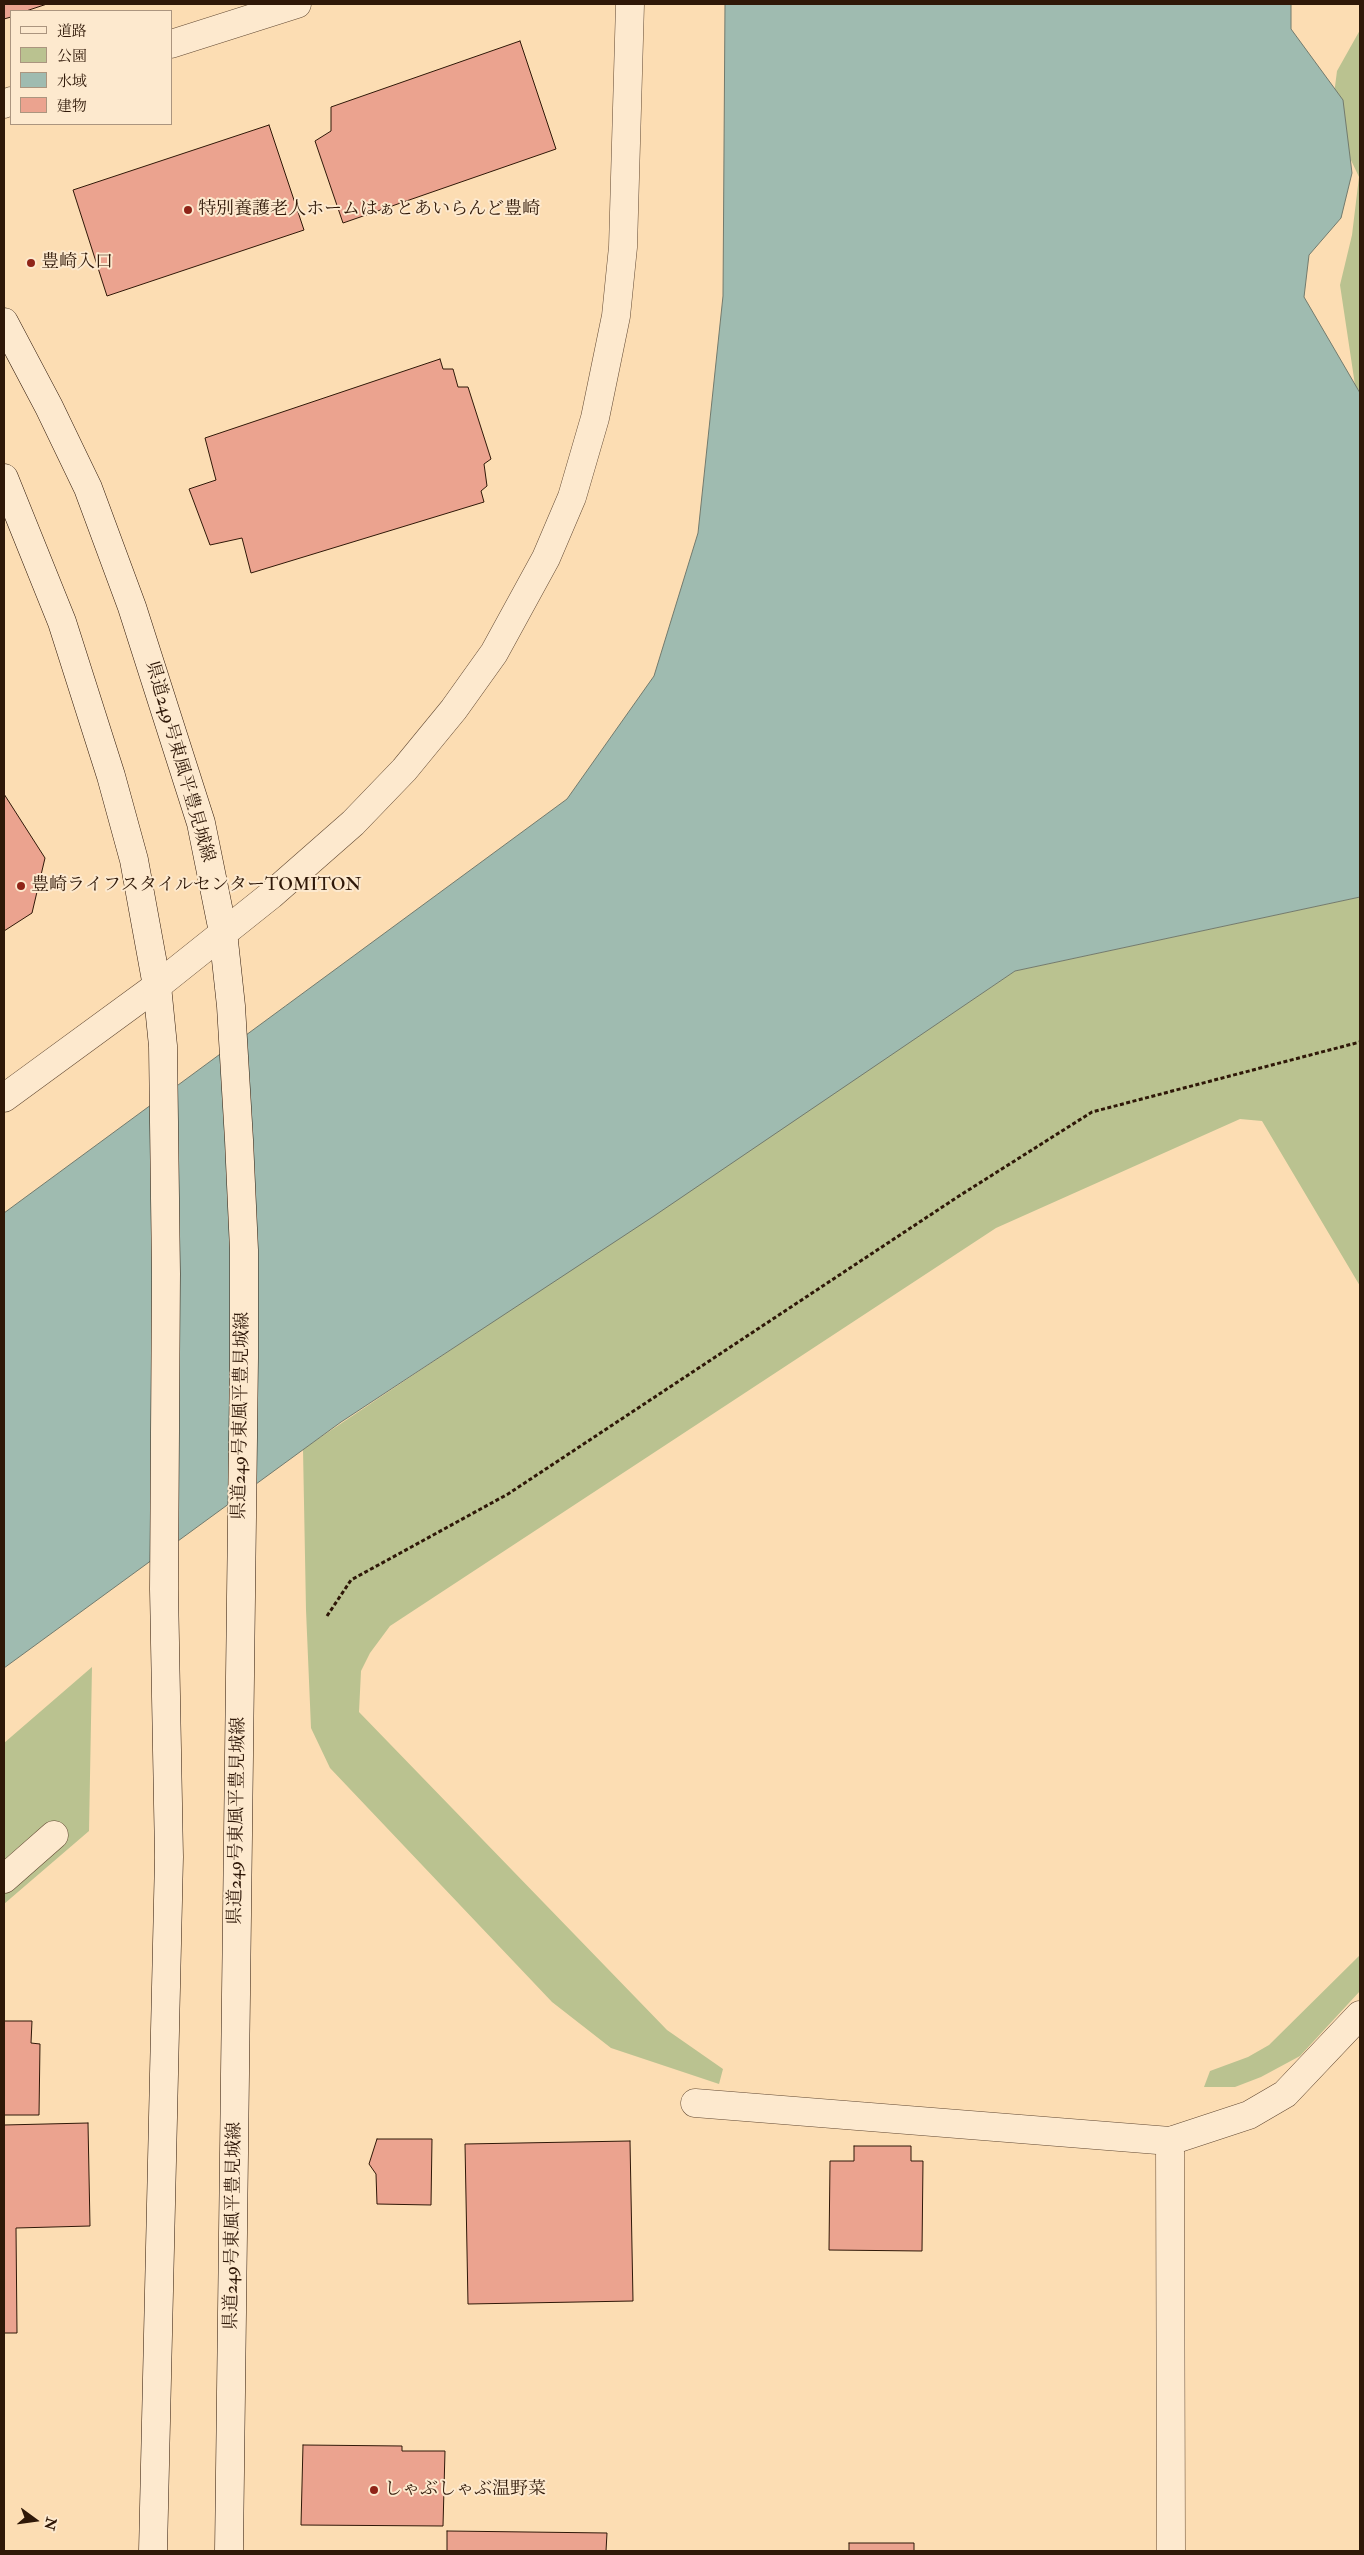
<!DOCTYPE html>
<html>
<head>
<meta charset="utf-8">
<style>
  body { margin:0 }
  #map { position:relative; width:1364px; height:2555px; overflow:hidden; background:#fcddb3; font-family:"IM FELL Double Pica","Noto Serif JP",serif }
  canvas { display:block }
  .frame { position:absolute; inset:0; border:5px solid #2f1808; pointer-events:none }
  .legend { position:absolute; left:10px; top:10px; width:162px; height:115px; box-sizing:border-box; background:#fde9ce; border:1px solid #ab957f; margin:0; padding:6px 9px; list-style:none; font-size:15px; color:#2f1808 }
  .legend li { display:flex; align-items:center; gap:10px; height:25px }
  .legend b { width:25px; border:1px solid #ab957f }
  .north { position:absolute; left:10px; top:2495px; width:50px; height:50px; -webkit-text-stroke:4px #fde9ce; paint-order:stroke; rotate:104deg; font-size:14px; font-weight:700; line-height:20px; text-align:center; color:#2f1808 }
  .north::after { content:''; display:block; margin:auto; width:18px; height:22px; background:#2f1808; clip-path:polygon(50% 0,100% 100%,50% 72%,0 100%) }
</style>
</head>
<body>
<div id="map">
<canvas width="1364" height="2555"></canvas>
<div class="frame"></div>
<ul class="legend">
<li><b style="height:6px;background:#fde9ce"></b>道路</li>
<li><b style="height:14px;background:#bac290"></b>公園</li>
<li><b style="height:14px;background:#9fbbb0"></b>水域</li>
<li><b style="height:14px;background:#eba38f"></b>建物</li>
</ul>
<div class="north">N</div>
</div>
<script>
const context = document.querySelector('canvas').getContext('2d');
context.lineJoin = 'round';
function fillPath(path, color) { context.fillStyle = color; context.fill(path, 'evenodd'); }
const shape = rows => new Path2D(rows.map(r => 'M' + r).join(''));
function trace(path, color, width, dash) { context.strokeStyle = color; context.lineWidth = width; context.lineCap = dash ? 'butt' : 'round'; context.setLineDash(dash || []); context.stroke(path); }
function label(font, color, halo, rows, align = 'center') {
  context.font = font + ' "IM FELL Double Pica","Noto Serif JP",serif'; context.lineWidth = 4; context.setLineDash([]); context.textBaseline = 'middle'; context.strokeStyle = halo; context.fillStyle = color; for (const [text, x, y, turn = 0] of rows) {
    context.save(); context.translate(x, y); context.rotate((+turn || 0) * Math.PI / 180); context.textAlign = isNaN(turn) ? turn : align; if (halo) context.strokeText(text, 0, 0); context.fillText(text, 0, 0); context.restore();
  }
}
fillPath(shape([
  [1360,30,1360,392,1355,385,1340,285,1352,235,1359,177,1331,118,1337,71],
  [1360,897,1360,1286,1262,1121,1240,1119,996,1228,390,1626,370,1653,361,1671,359,1712,667,2030,723,2069,719,2084,611,2048,552,2002,330,1768,311,1728,306,1610,303,1449,1015,971],
  [92,1667,89,1831,4,1904,4,1743],
  [1360,1955,1360,1991,1300,2056,1261,2077,1235,2087,1204,2087,1210,2071,1248,2057,1269,2045]
]), '#bac290');
const water = shape([
  [725,4,1291,4,1291,29,1343,100,1352,173,1341,218,1309,255,1304,297,1360,393,1360,897,1015,971,654,1216,341,1422,4,1668,4,1213,567,799,654,676,698,533,723,296,725,4]
]);
fillPath(water, '#9fbbb0');
trace(water, '#727a6d', 1);
const building = shape([
  [4,4,47,4,26,11,11,11,11,17,4,19,4,4],
  [520,41,556,149,343,223,315,141,331,131,331,107,520,41],
  [269,125,304,230,107,296,73,190,269,125],
  [440,359,443,369,453,369,458,387,468,387,491,459,484,464,487,486,481,491,484,502,251,573,242,538,210,545,189,489,216,480,205,438,440,359],
  [4,794,45,858,32,913,4,931,4,794],
  [4,2021,32,2021,31,2043,40,2044,39,2115,4,2115,4,2021],
  [88,2123,90,2226,16,2228,17,2333,4,2333,4,2125,88,2123],
  [377,2139,432,2139,431,2205,377,2204,376,2174,369,2164,377,2139],
  [630,2141,633,2301,468,2304,465,2144,630,2141],
  [854,2146,911,2146,911,2161,923,2161,922,2251,829,2250,830,2161,854,2161,854,2146],
  [303,2445,402,2446,402,2451,445,2451,443,2526,301,2525,303,2445],
  [447,2531,607,2533,606,2551,447,2551,447,2531],
  [849,2543,914,2543,914,2551,849,2551,849,2543]
]);
fillPath(building, '#eba38f');
trace(building, '#2f1808', 1);
const minor = shape([
  [171,44,297,4],
  [4,104,11,101],
  [4,1879,54,1835],
  [695,2103,1170,2141,1249,2115,1285,2094,1360,2015],
  [1170,2141,1171,2551]
]);
const tertiary = shape([
  [4,1098,157,986,271,895,353,823,404,770,454,709,494,653,546,558,572,497,595,418,616,316,623,247,630,4]
]);
const secondary = shape([
  [4,322,49,407,88,488,132,607,201,823,223,932,231,1006,239,1140,244,1250,244,1358,229,2551],
  [4,478,62,622,111,776,134,860,157,986,163,1046,166,1274,164,1589,169,1857,153,2551]
]);
trace(minor, '#624933', 29);
trace(tertiary, '#624933', 29);
trace(secondary, '#2f1808', 29);
trace(shape([
  [327,1616,351,1580,508,1494,959,1196,1092,1112,1360,1042]
]), '#2f1808', 3, [4, 2.5]);
trace(minor, '#fde9ce', 28);
trace(tertiary, '#fde9ce', 28);
trace(secondary, '#fde9ce', 28);
for (const [x, y, r, color] of [
  [188,210,5,"#8f2418"],
  [31,263,5,"#8f2418"],
  [21,886,5,"#8f2418"],
  [374,2490,5,"#8f2418"]
]) { const dot = new Path2D(); dot.arc(x, y, r, 0, 2 * Math.PI); context.fillStyle = color; context.fill(dot); trace(dot, '#fde9ce', 2); }
label('18px', '#2f1808', '#fde9ce', [
  ["特別養護老人ホームはぁとあいらんど豊崎",198,210],
  ["豊崎入口",41,263],
  ["豊崎ライフスタイルセンターTOMITON",31,886],
  ["しゃぶしゃぶ温野菜",384,2490]
], 'left');
label('18px', '#2f1808', '#fde9ce', [
  ["県道249号東風平豊見城線",179,762,74],
  ["県道249号東風平豊見城線",242,1416,-89],
  ["県道249号東風平豊見城線",238,1821,-89],
  ["県道249号東風平豊見城線",234,2226,-89]
]);
</script>
</body>
</html>
